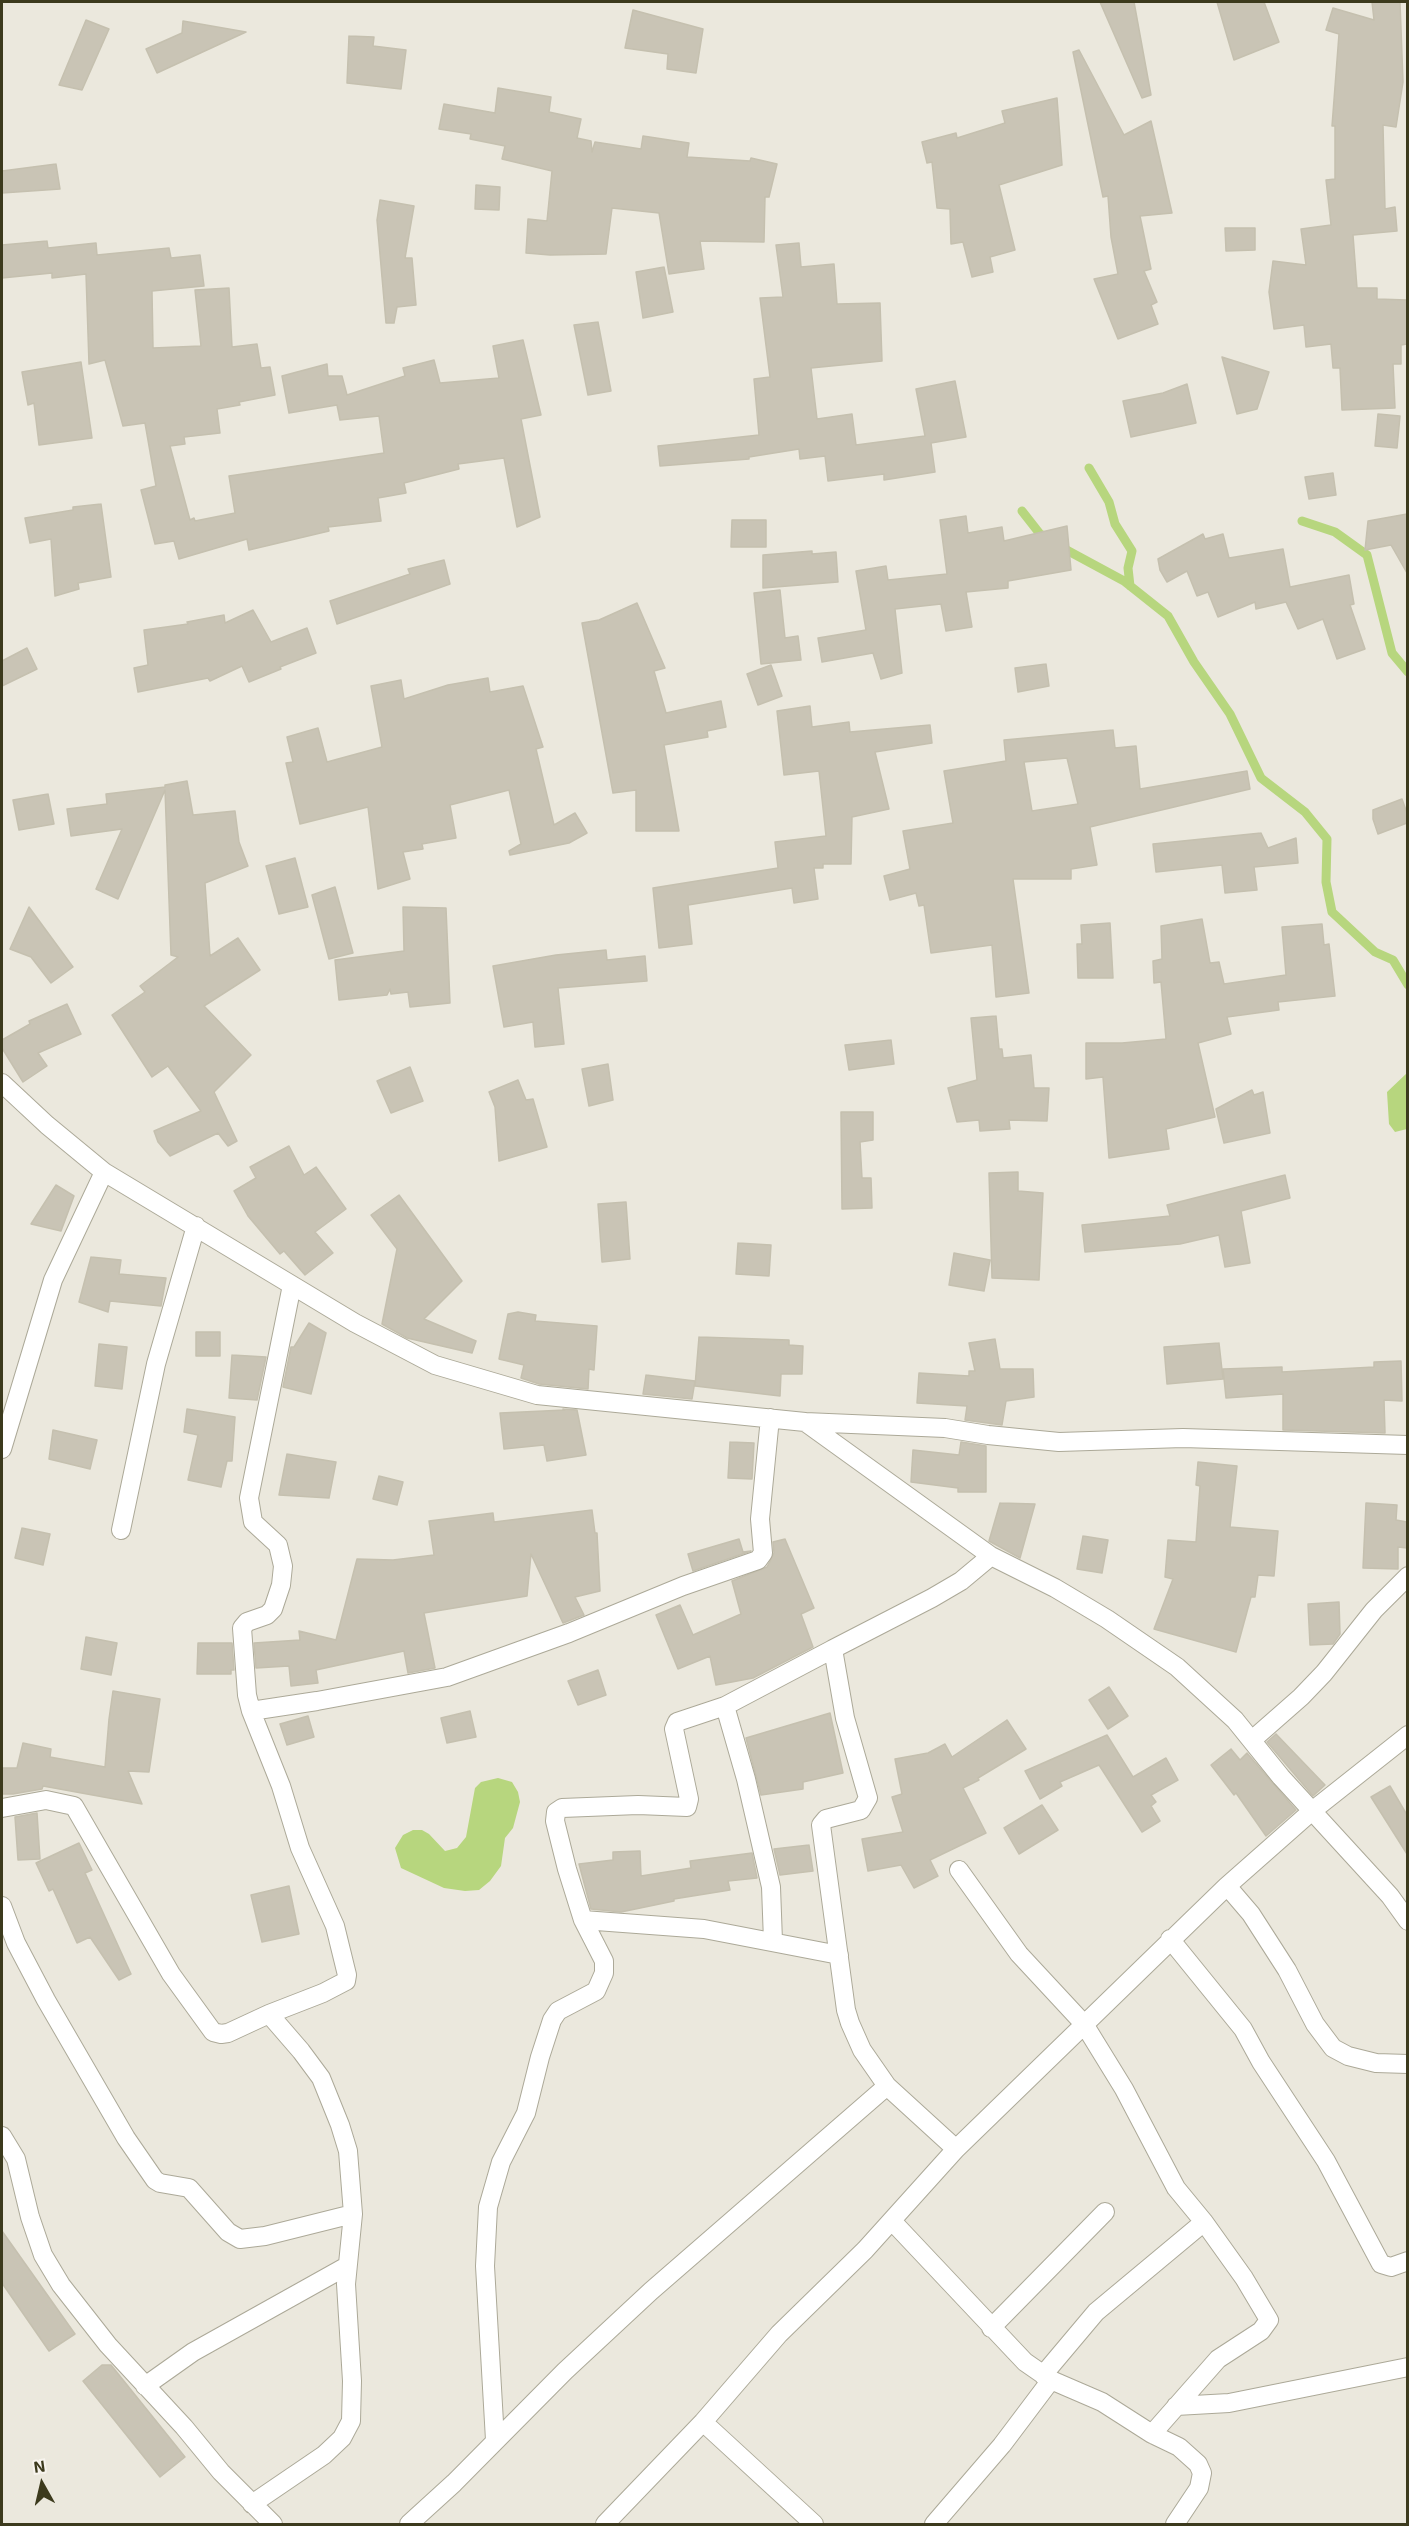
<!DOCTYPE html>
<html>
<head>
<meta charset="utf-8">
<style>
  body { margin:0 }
  #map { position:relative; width:1409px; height:2526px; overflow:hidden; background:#ebe8dd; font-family:"Exo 2",sans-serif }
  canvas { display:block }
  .frame { position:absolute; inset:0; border:3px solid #3c3a1d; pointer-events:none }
  .north { position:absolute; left:12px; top:2454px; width:60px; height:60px; -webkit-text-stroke:4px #f7f4ee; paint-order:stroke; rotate:352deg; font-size:16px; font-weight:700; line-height:24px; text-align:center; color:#3c3a1d }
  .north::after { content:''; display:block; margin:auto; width:21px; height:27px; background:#3c3a1d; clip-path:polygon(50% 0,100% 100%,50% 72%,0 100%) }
</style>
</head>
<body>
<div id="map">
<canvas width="1409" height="2526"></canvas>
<div class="frame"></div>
<div class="north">N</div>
</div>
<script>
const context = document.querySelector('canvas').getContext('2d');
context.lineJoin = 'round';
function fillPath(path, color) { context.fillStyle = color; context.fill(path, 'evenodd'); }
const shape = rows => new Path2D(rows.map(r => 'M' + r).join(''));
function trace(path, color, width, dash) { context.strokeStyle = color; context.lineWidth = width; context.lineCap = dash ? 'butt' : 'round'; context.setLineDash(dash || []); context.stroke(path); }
fillPath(shape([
  [1407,1073,1407,1129,1395,1132,1389,1124,1387,1092],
  [498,1778,512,1782,518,1792,520,1802,513,1828,505,1838,501,1866,490,1881,479,1890,465,1891,444,1888,401,1868,395,1848,403,1835,413,1830,422,1830,429,1834,445,1851,457,1848,466,1837,475,1788,481,1782]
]), '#b7d67e');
trace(shape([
  [1089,468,1109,502,1115,524,1132,551,1128,568,1130,586],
  [1022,511,1040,534,1049,539],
  [1302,521,1335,532,1367,555,1392,653,1408,672],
  [1061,547,1124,581,1168,616,1194,662,1230,714,1261,778,1305,812,1327,839,1326,882,1332,912,1375,952,1393,960,1408,985]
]), '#b7d67e', 9);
const building = shape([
  [1100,2,1134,2,1151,95,1142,98,1100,2],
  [1217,2,1264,2,1279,42,1234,60,1217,2],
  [1372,2,1400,2,1403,82,1396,127,1383,125,1385,209,1395,207,1397,231,1353,235,1357,288,1377,288,1377,299,1407,300,1407,344,1401,345,1401,364,1393,364,1395,408,1342,410,1340,368,1333,368,1331,344,1306,347,1304,325,1274,329,1269,292,1273,261,1306,265,1301,229,1331,225,1326,180,1335,179,1335,126,1332,126,1339,34,1326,30,1333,8,1374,20,1372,2],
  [633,10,703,29,696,73,667,69,668,54,625,48,633,10],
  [86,20,109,29,82,90,59,85,86,20],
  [183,21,246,32,157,73,146,49,182,33,183,21],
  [349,36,374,37,373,46,406,50,401,89,347,83,349,36],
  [1079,50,1124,135,1151,121,1172,213,1140,216,1151,269,1144,271,1157,302,1151,305,1158,324,1118,339,1094,279,1118,274,1111,237,1108,196,1103,197,1073,52,1079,50],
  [498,88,551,97,549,112,581,119,577,138,591,141,592,152,595,142,641,149,643,136,689,143,687,157,750,161,751,158,777,164,769,197,765,197,764,242,700,241,704,269,669,274,659,213,612,208,606,254,550,255,526,253,528,219,547,221,552,171,502,159,505,146,470,139,471,134,439,129,444,104,495,113,498,88],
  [1057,98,1062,165,999,185,1015,250,990,257,993,272,972,277,963,242,951,244,950,209,937,208,932,162,927,163,922,142,956,133,957,138,1005,123,1002,111,1057,98],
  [56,164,60,189,2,193,2,171,56,164],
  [476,185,500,187,499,210,475,209,476,185],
  [380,200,414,206,405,258,412,258,416,305,397,307,394,323,386,323,377,220,380,200],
  [1225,228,1255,228,1255,250,1226,251,1225,228],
  [47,241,48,248,96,243,97,255,169,248,171,258,200,255,204,286,152,291,153,348,201,346,195,290,229,288,232,347,257,344,261,368,270,367,275,395,239,402,240,405,217,409,220,433,184,437,185,444,170,446,190,520,194,518,195,521,235,513,229,476,384,453,379,416,340,420,337,405,289,413,282,376,327,364,328,376,342,376,347,395,405,376,403,368,434,360,440,383,499,378,493,346,523,340,541,415,521,419,540,517,517,527,504,458,458,464,459,469,404,483,406,493,378,498,381,521,328,527,329,531,249,550,247,539,179,559,174,541,155,544,141,490,156,486,145,423,123,426,105,360,89,364,86,274,52,278,52,273,2,278,2,245,47,241],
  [799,243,801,267,834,264,837,304,880,303,882,361,811,368,817,419,852,414,856,445,925,436,916,389,955,381,966,437,931,443,935,472,884,480,884,474,828,481,825,456,800,459,799,449,749,457,749,459,660,466,658,446,759,435,754,379,770,377,760,298,783,297,776,245,799,243],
  [664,267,673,312,643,318,636,272,664,267],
  [598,322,611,391,588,395,574,325,598,322],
  [1222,357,1269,372,1257,409,1237,414,1222,357],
  [81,362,92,438,39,445,34,403,28,405,22,372,81,362],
  [1187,384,1196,423,1131,437,1123,401,1163,393,1187,384],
  [1378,414,1400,416,1397,448,1375,446,1378,414],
  [1333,473,1336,495,1309,499,1305,477,1333,473],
  [101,504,111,577,78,583,79,589,55,596,51,539,30,543,25,518,73,510,73,507,101,504],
  [1407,514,1407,573,1391,545,1365,550,1368,521,1407,514],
  [966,516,968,533,1002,527,1004,541,1067,526,1071,570,1008,581,1008,588,966,592,972,627,946,631,941,604,895,609,902,673,881,679,873,653,822,662,818,638,866,630,856,571,886,566,888,580,947,574,940,520,966,516],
  [732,520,766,520,766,547,731,547,732,520],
  [1203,534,1205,539,1223,534,1229,558,1283,549,1290,587,1349,575,1354,604,1350,605,1365,649,1337,659,1323,619,1298,629,1286,602,1256,609,1255,602,1218,617,1208,592,1197,596,1187,571,1167,582,1160,570,1158,559,1203,534],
  [812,551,812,554,836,552,838,582,763,588,763,555,812,551],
  [444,560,450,584,337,624,330,601,410,574,408,569,444,560],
  [780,590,785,638,798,636,801,660,761,664,754,593,780,590],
  [637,603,665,668,654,671,666,713,721,701,726,727,707,731,708,737,664,745,679,831,636,831,636,790,613,793,582,623,599,620,637,603],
  [253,610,271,642,307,628,316,653,280,667,281,669,249,682,242,666,210,681,208,678,138,692,134,668,148,665,144,630,188,624,187,622,224,615,225,623,253,610],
  [27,648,37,669,2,686,2,661,27,648],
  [1046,664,1049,686,1018,692,1015,668,1046,664],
  [771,665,782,696,758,705,747,674,771,665],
  [488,678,490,692,523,686,543,747,536,749,554,825,575,813,587,833,569,843,510,855,509,851,521,844,509,790,450,805,456,838,422,844,423,849,403,852,410,879,378,889,368,807,300,824,286,763,293,762,287,737,318,728,327,762,382,747,371,686,401,680,404,699,448,685,488,678],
  [810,706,812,727,849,722,850,732,930,725,932,743,875,752,889,809,852,817,851,864,823,864,823,868,814,868,818,899,794,903,792,888,688,905,692,944,659,948,653,888,778,868,775,842,826,836,819,771,784,775,777,711,810,706],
  [1113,730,1115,748,1136,746,1140,789,1247,771,1250,789,1090,827,1097,865,1071,869,1071,879,1013,879,1029,993,996,997,992,945,931,953,924,905,919,906,916,893,890,900,884,876,910,869,903,831,953,823,944,771,1006,761,1004,740,1113,730],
  [1067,758,1078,804,1032,811,1024,762,1067,758],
  [187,781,193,815,235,811,239,842,248,866,205,883,210,956,238,938,260,970,204,1006,251,1055,214,1092,237,1141,228,1146,218,1133,170,1156,158,1142,154,1131,201,1111,168,1066,152,1077,112,1015,145,992,140,986,178,957,171,955,165,790,118,899,96,889,122,829,71,836,67,809,107,804,106,794,165,787,165,785,187,781],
  [48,794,54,824,19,830,13,800,48,794],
  [1402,799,1407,813,1407,823,1378,834,1373,819,1373,810,1402,799],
  [1261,833,1268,848,1296,838,1298,863,1254,867,1257,890,1225,893,1222,865,1156,872,1153,844,1261,833],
  [295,858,308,907,279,914,266,866,295,858],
  [335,887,353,953,329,959,312,895,335,887],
  [29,907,73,967,51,983,31,957,10,949,29,907],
  [403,907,446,908,450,1003,410,1007,408,992,391,994,390,989,387,995,339,1000,335,960,404,951,403,907],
  [1202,919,1210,963,1219,962,1224,984,1286,975,1282,927,1322,924,1324,945,1329,944,1335,996,1278,1002,1279,1010,1227,1017,1231,1034,1198,1043,1215,1117,1166,1129,1169,1149,1109,1158,1103,1077,1086,1079,1086,1043,1122,1043,1166,1039,1161,982,1154,983,1153,961,1162,959,1161,926,1202,919],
  [1110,923,1113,978,1078,978,1077,944,1082,944,1081,925,1110,923],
  [606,950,607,960,645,956,647,981,558,988,564,1044,535,1047,533,1022,504,1027,493,966,556,955,606,950],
  [67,1004,81,1034,38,1053,47,1066,23,1082,2,1048,2,1040,30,1024,29,1021,67,1004],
  [996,1016,999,1049,1002,1049,1003,1058,1031,1055,1034,1088,1049,1088,1047,1121,1009,1120,1010,1129,980,1131,979,1120,957,1122,948,1088,977,1080,971,1018,996,1016],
  [891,1040,894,1064,849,1070,845,1045,891,1040],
  [608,1064,613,1100,589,1106,582,1069,608,1064],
  [410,1067,423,1101,391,1113,377,1081,410,1067],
  [518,1080,526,1100,533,1099,547,1147,499,1161,495,1107,489,1092,518,1080],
  [1252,1090,1254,1095,1263,1092,1270,1133,1224,1143,1216,1109,1252,1090],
  [841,1112,873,1112,873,1140,860,1142,862,1178,871,1178,872,1208,842,1209,841,1112],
  [289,1146,304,1175,316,1167,346,1209,315,1232,333,1253,305,1275,284,1251,280,1254,248,1216,234,1191,256,1178,250,1167,289,1146],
  [1018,1172,1018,1191,1043,1193,1039,1280,992,1278,989,1173,1018,1172],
  [1285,1175,1290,1198,1241,1211,1250,1263,1225,1267,1219,1235,1180,1244,1085,1252,1082,1225,1170,1216,1167,1205,1285,1175],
  [56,1185,74,1196,61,1231,31,1224,56,1185],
  [399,1195,462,1281,424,1319,476,1341,472,1353,407,1338,382,1324,397,1249,371,1215,399,1195],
  [626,1202,630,1259,602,1262,598,1204,626,1202],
  [738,1243,771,1245,769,1276,736,1274,738,1243],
  [954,1253,990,1260,984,1291,949,1285,954,1253],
  [91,1257,121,1260,119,1274,166,1278,161,1306,110,1301,108,1312,79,1302,91,1257],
  [518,1312,536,1315,535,1321,597,1326,594,1370,589,1369,588,1389,539,1384,521,1378,524,1365,499,1359,508,1314,518,1312],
  [309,1323,326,1333,311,1394,283,1387,291,1347,294,1347,309,1323],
  [196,1332,220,1332,220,1356,196,1356,196,1332],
  [699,1337,789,1340,789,1345,803,1346,802,1374,781,1374,780,1396,695,1386,699,1337],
  [995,1339,1000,1369,1033,1369,1034,1397,1006,1401,1002,1425,965,1420,967,1406,917,1403,919,1373,969,1376,969,1371,975,1371,969,1343,995,1339],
  [1219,1343,1223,1379,1167,1384,1164,1347,1219,1343],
  [99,1344,127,1347,122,1389,95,1386,99,1344],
  [232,1355,266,1357,257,1400,229,1398,232,1355],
  [1401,1361,1402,1401,1384,1400,1385,1433,1283,1430,1283,1394,1226,1398,1223,1369,1282,1367,1282,1372,1374,1367,1374,1362,1401,1361],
  [646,1375,695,1381,692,1399,643,1394,646,1375],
  [187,1409,235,1417,232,1461,227,1461,221,1487,188,1480,198,1435,184,1432,187,1409],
  [563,1409,577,1410,586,1455,547,1461,544,1445,504,1449,500,1413,565,1410,563,1409],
  [53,1430,97,1440,90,1469,49,1459,53,1430],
  [730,1442,754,1443,752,1479,728,1478,730,1442],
  [961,1442,986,1446,986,1492,958,1492,958,1488,911,1482,913,1450,959,1455,961,1442],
  [287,1454,336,1462,329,1498,279,1495,287,1454],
  [1198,1462,1237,1466,1230,1527,1278,1531,1274,1576,1258,1575,1255,1597,1251,1597,1236,1652,1154,1629,1173,1579,1165,1577,1168,1540,1196,1542,1200,1486,1196,1485,1198,1462],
  [379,1476,403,1482,397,1505,373,1499,379,1476],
  [1000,1503,1035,1504,1020,1558,989,1541,1000,1503],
  [1366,1503,1397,1505,1396,1520,1407,1522,1407,1548,1398,1547,1398,1569,1363,1568,1366,1503],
  [592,1510,595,1533,597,1533,600,1591,575,1597,584,1615,563,1623,531,1554,527,1596,424,1613,435,1668,408,1673,404,1651,316,1670,318,1683,291,1686,289,1666,256,1668,254,1643,300,1640,299,1631,336,1640,357,1559,393,1560,434,1555,429,1521,493,1513,494,1522,592,1510],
  [22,1528,50,1534,43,1565,15,1558,22,1528],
  [1083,1536,1108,1540,1102,1573,1077,1569,1083,1536],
  [739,1539,743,1552,751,1551,693,1571,688,1554,739,1539],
  [785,1539,814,1608,801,1614,813,1647,753,1678,716,1685,710,1656,678,1669,656,1615,680,1605,693,1635,741,1614,732,1581,767,1567,774,1553,773,1542,785,1539],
  [1339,1602,1340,1634,1333,1644,1310,1645,1308,1604,1339,1602],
  [86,1637,117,1643,111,1675,81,1669,86,1637],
  [198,1643,232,1643,234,1670,231,1670,231,1674,197,1674,198,1643],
  [598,1670,606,1695,578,1705,568,1681,598,1670],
  [1109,1687,1128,1716,1108,1729,1089,1700,1109,1687],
  [113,1691,160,1699,149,1772,128,1771,142,1804,43,1786,42,1789,13,1794,2,1794,2,1768,17,1768,23,1743,51,1749,50,1757,105,1767,109,1719,113,1691],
  [470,1711,476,1737,447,1743,441,1718,470,1711],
  [830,1713,843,1773,803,1782,803,1789,761,1795,746,1738,830,1713],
  [308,1716,314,1737,287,1745,280,1724,308,1716],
  [1007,1720,1026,1749,978,1778,979,1780,963,1788,986,1833,930,1860,938,1876,914,1888,901,1865,868,1871,862,1839,903,1832,892,1797,902,1794,895,1759,928,1753,945,1744,952,1757,1007,1720],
  [1276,1734,1325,1785,1313,1796,1267,1742,1276,1734],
  [1107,1735,1133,1777,1166,1758,1178,1780,1151,1795,1156,1802,1151,1806,1160,1821,1142,1832,1099,1765,1060,1782,1062,1786,1040,1799,1025,1771,1107,1735],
  [1231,1749,1240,1760,1247,1753,1296,1810,1266,1836,1236,1793,1234,1795,1211,1765,1231,1749],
  [1390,1786,1407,1815,1407,1854,1371,1797,1390,1786],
  [1042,1805,1058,1830,1019,1854,1004,1828,1042,1805],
  [37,1813,40,1859,18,1860,15,1817,37,1813],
  [79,1843,92,1870,85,1873,131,1974,119,1980,90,1937,77,1943,53,1889,49,1891,36,1863,79,1843],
  [809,1845,813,1871,780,1875,774,1849,809,1845],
  [640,1851,641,1876,691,1868,690,1861,752,1853,757,1878,728,1881,730,1890,674,1899,674,1901,621,1912,591,1909,579,1864,613,1860,613,1852,640,1851],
  [289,1886,299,1934,262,1942,251,1895,289,1886],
  [2,2231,75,2334,49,2351,2,2283,2,2231],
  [102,2365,111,2365,185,2457,160,2477,83,2381,102,2365]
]);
fillPath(building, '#c9c4b5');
trace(building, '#c5c0af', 1.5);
const minor = shape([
  [2,1083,47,1125,104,1172,355,1323,435,1365,537,1395,805,1422,991,1556,1055,1588,1107,1619,1177,1667,1235,1720,1281,1777,1390,1896,1408,1921],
  [292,1285,249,1498,253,1522,278,1545,283,1566,281,1585,273,1609,267,1615,247,1622,242,1628,247,1695,251,1711,317,1701,447,1677,569,1633,683,1586,758,1560,763,1553,760,1519,770,1418],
  [805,1422,945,1428,988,1435,1059,1442,1183,1438,1408,1445],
  [2,1449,53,1280,104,1172],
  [121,1530,156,1364,196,1226],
  [725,1706,746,1779,771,1887,773,1941],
  [251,1711,281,1786,300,1848,335,1926,347,1975,346,1981,323,1993,269,2014],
  [1252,1740,1301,1697,1324,1673,1374,1610,1408,1576],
  [2,1808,46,1800,74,1806,171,1974,213,2032,221,2034,228,2033,269,2014,301,2051,321,2078,340,2125,348,2151,353,2214,346,2284,352,2381,351,2421,342,2438,324,2455,252,2504],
  [1227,1886,1251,1914,1287,1970,1315,2024,1333,2048,1348,2056,1376,2063,1408,2064],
  [2,1906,16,1943,46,2000,126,2138,155,2180,160,2183,189,2188,228,2232,240,2239,265,2236,353,2214],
  [583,1920,704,1929,839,1955],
  [1170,1939,1243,2029,1261,2062,1326,2161,1381,2264,1391,2267,1408,2261],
  [2,2136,16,2159,30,2217,43,2255,61,2285,108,2345,184,2427,221,2472,273,2524],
  [956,2149,887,2086,862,2050,850,2023,846,2010,821,1825,826,1819,861,1810,868,1798,845,1718,833,1649,932,1598,961,1581,991,1556],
  [892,2221,1025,2362,1051,2380,1102,2402,1152,2434,1218,2359,1261,2331,1269,2320,1244,2278,1204,2222,1176,2188,1124,2089,1084,2024,1019,1954,959,1870],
  [991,2328,1105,2212],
  [1043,2375,1096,2312,1204,2222],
  [145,2386,193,2352,347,2266],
  [1176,2406,1229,2403,1408,2367],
  [703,2422,814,2524],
  [1152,2434,1179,2447,1198,2464,1202,2473,1199,2488,1175,2524],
  [495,2440,485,2266,488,2207,501,2162,526,2113,540,2057,552,2020,558,2011,596,1991,604,1973,604,1961,583,1920,567,1869,555,1821,556,1812,562,1808,638,1805,687,1807,689,1799,674,1729,677,1722,725,1706,833,1649],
  [409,2524,454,2483,565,2371,651,2291,887,2086],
  [605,2524,703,2422,779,2334,865,2250,956,2149,1227,1886,1312,1811,1408,1735],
  [934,2524,1002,2445,1051,2380]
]);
trace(minor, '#aca998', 20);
trace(minor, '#fff', 18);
</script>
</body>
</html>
